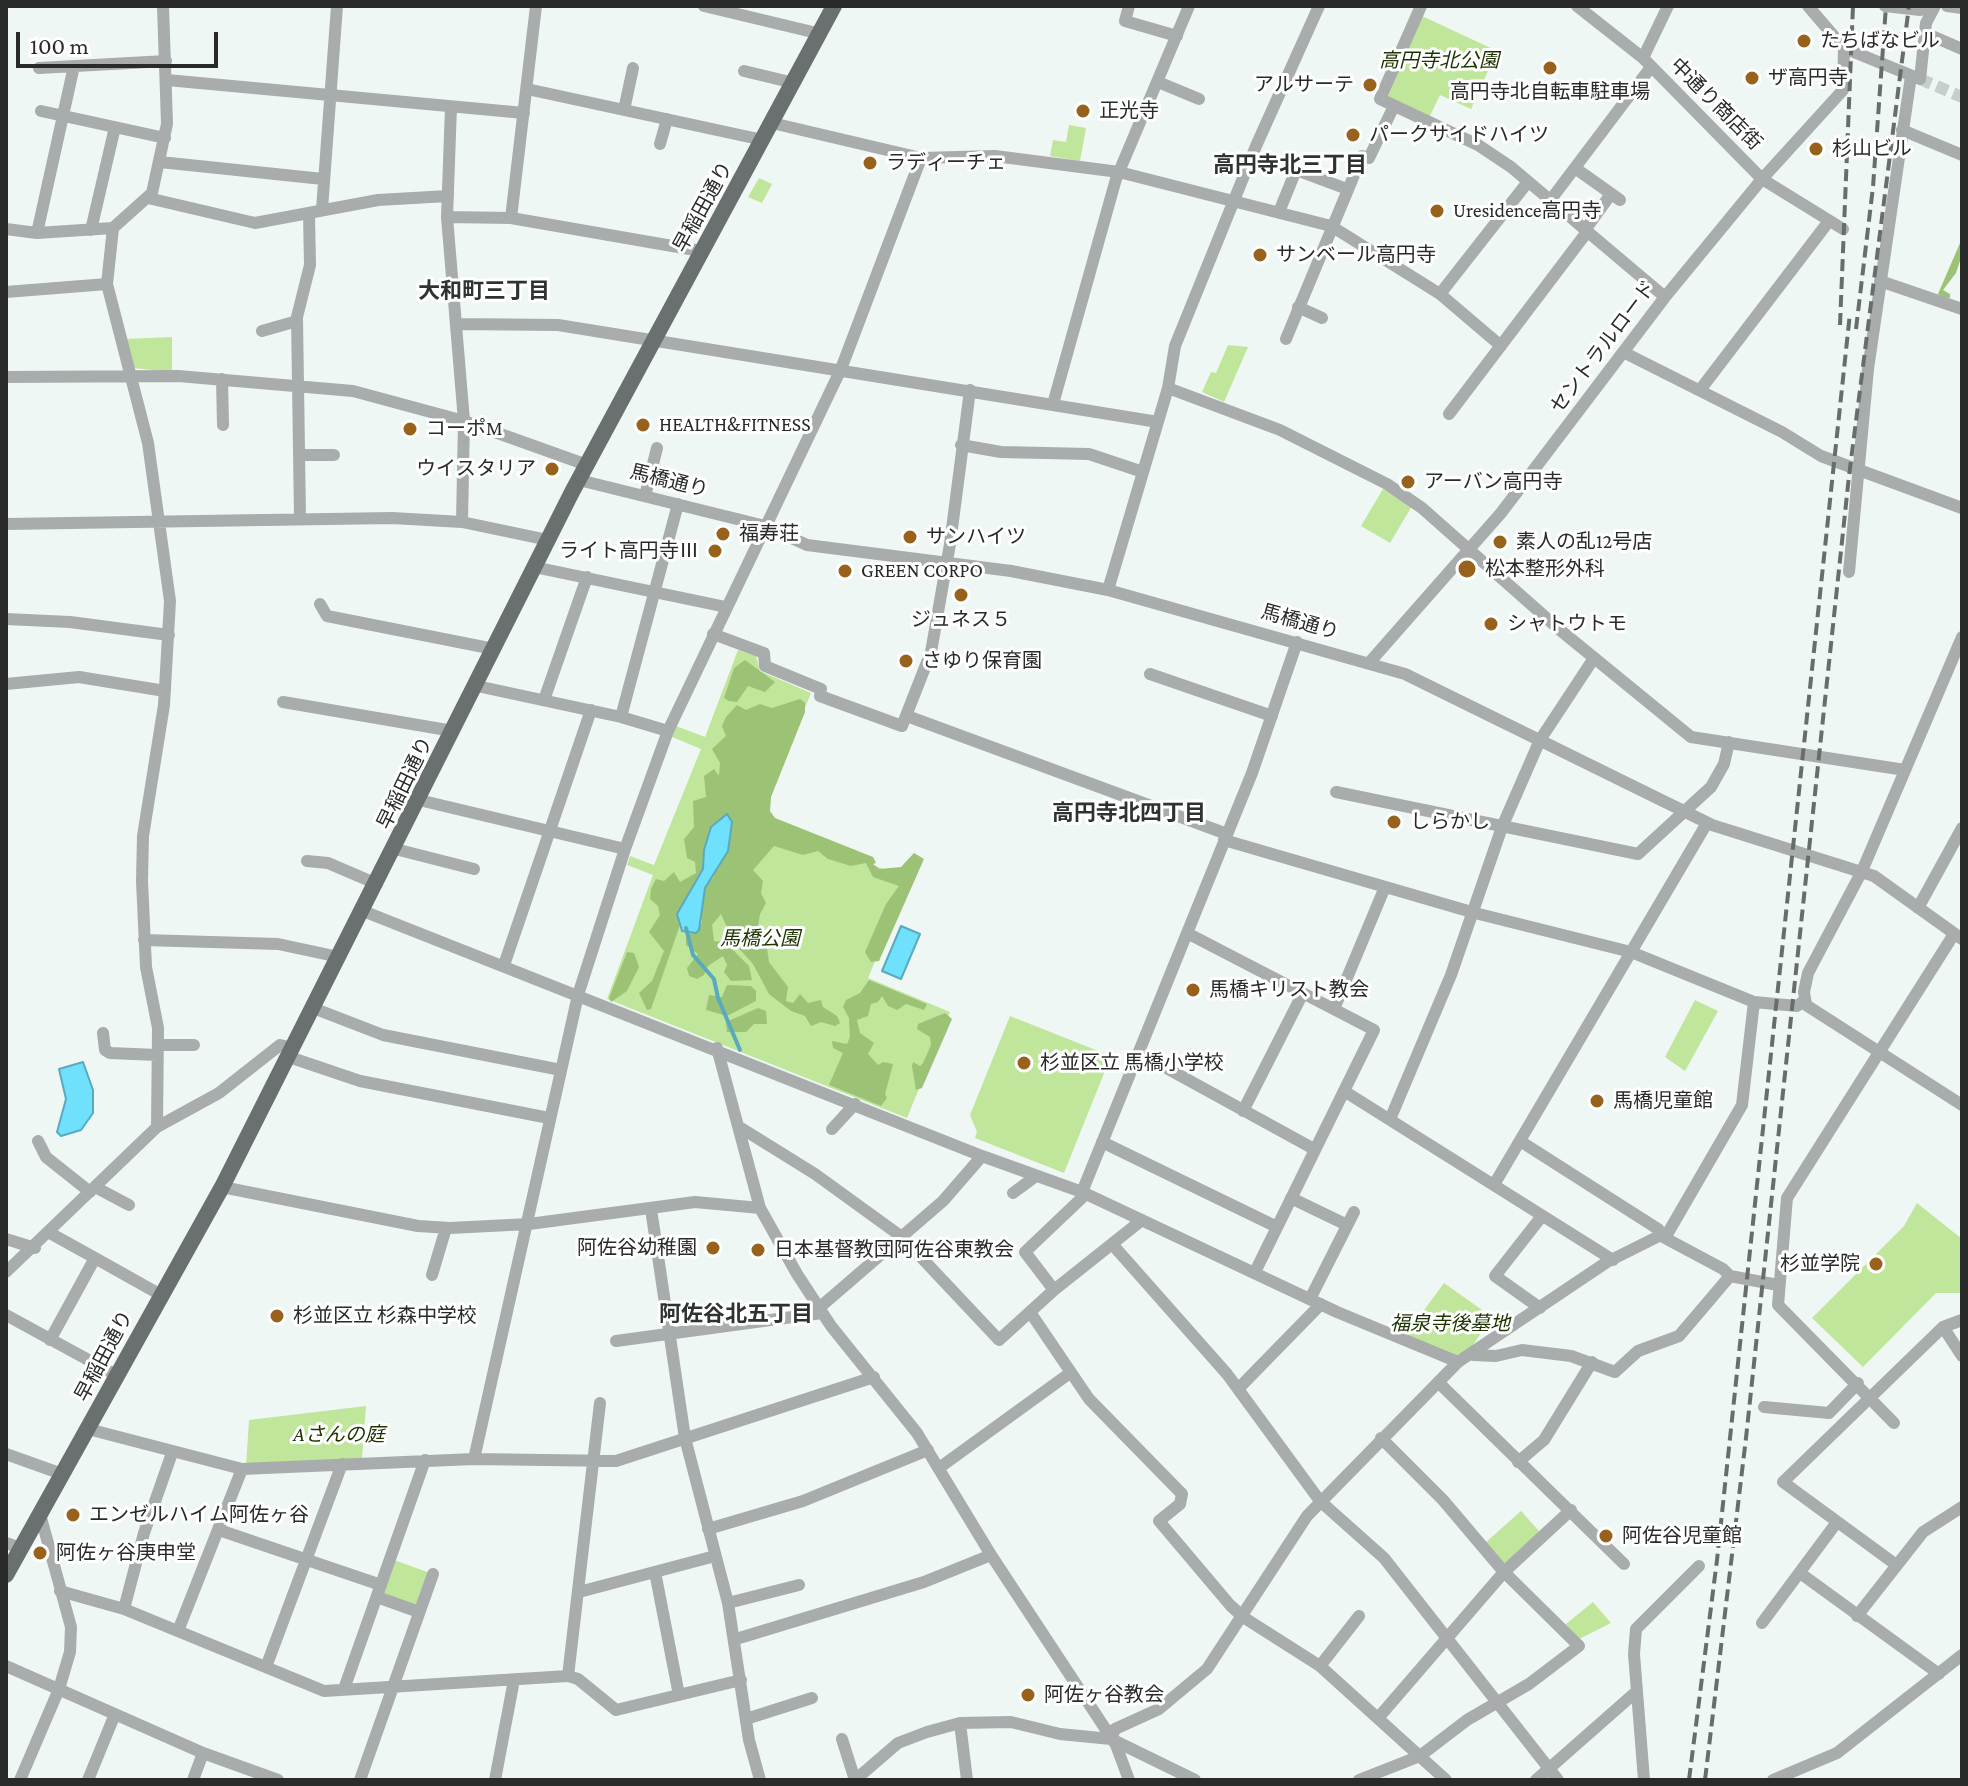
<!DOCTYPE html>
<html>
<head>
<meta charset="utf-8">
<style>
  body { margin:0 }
  #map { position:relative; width:1968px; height:1786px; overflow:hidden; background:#eff7f4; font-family:"Crimson Pro",serif }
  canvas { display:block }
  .frame { position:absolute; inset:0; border:8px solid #282b2a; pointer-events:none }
  .scale { position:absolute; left:16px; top:32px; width:202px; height:36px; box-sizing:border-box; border:4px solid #282b2a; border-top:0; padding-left:10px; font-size:24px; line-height:28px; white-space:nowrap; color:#282b2a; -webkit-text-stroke:6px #fff; paint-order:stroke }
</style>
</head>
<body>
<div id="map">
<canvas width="1968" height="1786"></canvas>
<div class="frame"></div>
<div class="scale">100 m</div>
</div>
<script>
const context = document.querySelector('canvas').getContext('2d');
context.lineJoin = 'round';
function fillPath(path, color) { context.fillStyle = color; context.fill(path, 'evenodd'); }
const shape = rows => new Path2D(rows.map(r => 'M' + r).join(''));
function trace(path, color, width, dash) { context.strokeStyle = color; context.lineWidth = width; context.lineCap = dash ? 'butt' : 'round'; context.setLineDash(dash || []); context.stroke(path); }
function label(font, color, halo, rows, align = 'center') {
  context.font = font + ' "Crimson Pro","Noto Sans JP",serif'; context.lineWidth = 6; context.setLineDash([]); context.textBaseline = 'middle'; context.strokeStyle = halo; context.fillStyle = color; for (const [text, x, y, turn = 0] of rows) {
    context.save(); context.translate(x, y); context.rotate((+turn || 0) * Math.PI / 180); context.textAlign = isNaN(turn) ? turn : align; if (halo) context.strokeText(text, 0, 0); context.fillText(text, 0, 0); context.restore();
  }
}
fillPath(shape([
  [1422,16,1497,51,1471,109,1440,95,1429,118,1387,98],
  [1069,125,1086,128,1080,161,1050,156,1053,140,1066,142],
  [759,178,772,184,762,203,748,197],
  [172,337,172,372,133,368,125,339],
  [1228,345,1248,347,1224,402,1202,392,1211,372,1216,373],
  [1383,489,1412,506,1390,543,1361,526],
  [738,650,756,656,760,671,811,693,760,817,909,880,868,978,950,1012,907,1118,607,999,653,875,627,865,630,856,654,865,701,749,672,737,676,726,705,737],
  [1695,1000,1718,1011,1685,1071,1665,1057],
  [1010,1016,1111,1056,1064,1173,975,1138,977,1132,970,1115],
  [1917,1203,1962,1239,1962,1293,1936,1293,1863,1367,1812,1318,1904,1226],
  [1444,1283,1492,1317,1471,1348,1453,1357,1405,1336],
  [366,1406,362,1459,246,1466,249,1420],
  [1521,1511,1540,1532,1504,1564,1485,1543],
  [394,1560,430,1573,417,1608,382,1595],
  [1593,1602,1611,1623,1577,1640,1566,1624]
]), '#bfe69b');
fillPath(shape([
  [1960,243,1962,255,1956,273,1943,290,1950,294,1950,298,1943,297,1938,294],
  [745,660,775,682,765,692,748,686,737,702,729,701,724,698,734,668],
  [800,699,805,703,805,712,771,797,770,811,775,818,873,857,876,863,873,864,879,869,901,867,914,853,924,859,879,961,871,962,865,952,886,904,899,886,873,877,866,863,851,866,828,859,818,851,803,855,774,846,753,870,763,881,761,893,766,903,760,914,755,947,767,948,769,962,788,987,786,1001,793,1003,800,994,808,1003,821,1000,823,1007,837,1016,840,1023,835,1026,821,1022,811,1026,805,1016,791,1011,769,994,753,964,734,943,721,914,712,925,714,941,725,942,749,966,752,980,731,981,724,972,727,965,723,956,708,966,704,975,697,979,689,976,687,968,698,954,686,945,686,938,702,923,699,897,710,878,714,878,708,866,682,919,651,1009,647,1010,639,993,652,981,664,951,649,932,660,915,658,906,650,899,651,889,656,879,664,881,674,872,680,882,696,873,695,862,687,858,684,839,694,827,693,801,706,797,704,776,714,769,719,776,720,763,712,749,726,736,722,726,726,717,737,705,746,710,760,704,772,708],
  [627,952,634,953,639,967,627,991,611,1002,609,998],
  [869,980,927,1004,924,1010,906,1004,897,1010,888,1006,882,996,878,1002,871,1004,868,1016,857,1020,860,1033,874,1043,868,1054,878,1065,883,1062,893,1064,885,1094,887,1098,881,1106,829,1085,843,1053,833,1048,832,1041,847,1044,850,1037,849,1018,843,1007,846,1000,860,993],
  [727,985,751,986,756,991,756,1001,727,1016,706,1010,709,995,722,997],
  [758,1008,766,1011,767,1024,754,1024,746,1032,727,1032,726,1022],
  [945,1013,952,1019,922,1088,916,1090,912,1066,913,1062,920,1066,923,1063,931,1045,930,1037,917,1029,918,1024]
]), '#9cc276');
const water = shape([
  [727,814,732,822,728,851,705,888,699,930,696,933,682,931,677,914,703,869,704,850,711,827,727,814],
  [901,926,920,934,901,979,882,971,901,926],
  [83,1062,93,1090,93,1113,81,1130,61,1136,57,1132,66,1099,59,1069,83,1062]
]);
fillPath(water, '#6fe1fc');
trace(water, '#5aaabd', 2);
trace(shape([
  [686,928,693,955,714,979,718,998,740,1050]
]), '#5aaabd', 4);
trace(shape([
  [1920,79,1962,97]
]), '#c7cecc', 12, [12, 6]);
trace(shape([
  [704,6,821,34],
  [1129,6,1125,21,1177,36],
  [1421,6,1380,99,1478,145,1511,167,1665,297],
  [1577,6,1643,58,1762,179,1843,229],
  [1808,6,1844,48],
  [1885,6,1920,10,1932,6],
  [1947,6,1962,8],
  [1925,33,1962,49],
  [1844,48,1920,79,1926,23,1935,6],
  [1643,58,1668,6],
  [39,68,166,61],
  [744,71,794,83],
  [167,80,524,113],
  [1158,82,1199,99],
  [527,89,763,140],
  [451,107,447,217,464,421,462,522],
  [624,110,633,68],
  [41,111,165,138],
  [772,123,921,158,995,156,1119,172,1331,226,1440,294,1501,346],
  [1902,130,1962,155],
  [660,144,667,119],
  [160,162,323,179],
  [1575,168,1620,200],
  [148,198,255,223,378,200,448,196],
  [1549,202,1651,67],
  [322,209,337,6],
  [1279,212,1296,170,1347,189],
  [447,217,511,218,701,251],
  [511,218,536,6],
  [6,229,37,233,113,228],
  [91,230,115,127],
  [1585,230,1611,194],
  [37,233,74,66],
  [1880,281,1962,309],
  [6,292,107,284],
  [1440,294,1527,183],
  [1298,307,1322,318],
  [456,324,558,325,1158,422],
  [262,331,297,321],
  [1286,339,1362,156,1369,158,1394,106],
  [1625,353,1782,432,1821,456,1962,508],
  [6,377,178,376,353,391,464,421,587,465],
  [222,379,223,425],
  [1168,388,1280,430,1387,484,1422,508,1560,630,1691,737,1905,770],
  [1700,390,1829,221],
  [1053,404,1116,179,1189,6],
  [1449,414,1587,232],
  [961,445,1001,452,1089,454,1143,472],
  [299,455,334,455],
  [579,480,765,526,807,545,1011,571,1108,590,1405,674,1712,825,1874,876,1962,939],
  [645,496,657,448],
  [300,518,297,317,310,265,309,214],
  [6,524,392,518,462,522,548,540],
  [534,567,726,607],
  [1849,572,1868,369,1911,76],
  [1108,590,1168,388,1175,346,1256,146,1319,6],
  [320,604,327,616,494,649],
  [6,619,70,622,169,635],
  [713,634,764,653,765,666,821,689,820,696,902,726,931,652,950,544,970,390],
  [1962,637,1862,871,1808,973,1804,992,1806,1005,1962,1105],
  [1369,663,1501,513,1665,297,1762,179,1843,90,1844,48],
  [1150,674,1272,716],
  [6,684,79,677,165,691],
  [477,686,621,717,668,731],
  [544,700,587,577],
  [283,702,453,731],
  [907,716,1227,834],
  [621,717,678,504],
  [1336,792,1638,854,1711,787,1724,764,1729,742],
  [419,800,625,849],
  [1224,840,1475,913,1631,952,1754,1002,1742,1105,1665,1238],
  [395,849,474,869],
  [307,861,328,863,377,884],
  [1918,908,1962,828],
  [363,911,982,1156,1082,1192,1337,1312,1458,1362],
  [1187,933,1374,1030,1255,1272],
  [144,940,278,944,339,957],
  [504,965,591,710],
  [1754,1002,1797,1006,1805,1000],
  [313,1008,383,1035,561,1070],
  [1334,1009,1385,887],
  [103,1033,105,1050,110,1053,157,1055],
  [158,1045,194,1045],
  [717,1048,760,1208,797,1274,831,1326,917,1433,991,1555,1116,1745,1129,1780],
  [1139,1053,1314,1149],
  [289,1057,360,1081,549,1118],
  [1344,1091,1613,1260],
  [1243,1111,1303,993],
  [1391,1117,1451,975,1502,827,1540,740,1594,658],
  [157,1127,158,1028,146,967,142,881,143,836,164,705,170,601,148,443,107,284,113,228,152,193,167,124,163,6],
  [741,1128,815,1174,902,1237,999,1340,1054,1290,1142,1220],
  [832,1129,855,1104],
  [38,1141,46,1157,90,1192],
  [1520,1141,1658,1229,1665,1238,1723,1269,1730,1276,1778,1285],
  [1102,1142,1277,1227],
  [1495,1183,1707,823],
  [95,1187,129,1205],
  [222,1187,418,1226,450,1228,529,1224,695,1202,760,1208],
  [1082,1192,1252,773,1297,642],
  [1013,1193,1036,1176],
  [1291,1198,1347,1225],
  [651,1209,685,1438,728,1603,749,1740,760,1780],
  [48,1232,95,1258,50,1340],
  [6,1239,35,1248],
  [1112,1244,1227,1374,1320,1501,1384,1558,1558,1780],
  [95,1258,161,1295],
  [6,1272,157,1127,219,1093,280,1045,293,1048],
  [432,1275,446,1228],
  [1054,1290,1025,1252,1086,1194],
  [1310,1299,1354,1212],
  [819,1308,943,1201,982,1156],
  [1540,1308,1495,1276,1542,1216],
  [1030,1312,1089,1399,1182,1494,1180,1504,1159,1521,1230,1605,1243,1617,1320,1666,1446,1780],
  [6,1315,116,1375],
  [1943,1327,1962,1356],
  [616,1341,822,1313],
  [1473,1355,1496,1356,1522,1350,1571,1356,1615,1372,1638,1351,1679,1336,1730,1276],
  [1438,1382,1624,1564],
  [1238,1389,1321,1304],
  [1764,1407,1829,1413,1858,1383],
  [1894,1423,1778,1305,1787,1198,1954,934],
  [88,1429,242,1469,474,1459,616,1461,874,1377],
  [6,1454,62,1474],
  [474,1459,578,995,625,849,668,731,841,369,921,158],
  [1518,1462,1544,1440,1592,1362],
  [939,1468,1070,1373],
  [708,1529,803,1501,928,1450],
  [219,1530,381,1585],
  [6,1543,21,1548],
  [1895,1564,1783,1482,1943,1327,1962,1320],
  [655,1572,679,1695],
  [1800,1573,1939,1674],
  [60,1591,124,1609,324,1691,568,1676,578,1679,616,1710,741,1680],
  [579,1592,715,1556],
  [377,1597,419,1612],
  [728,1603,799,1585],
  [124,1609,144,1533,172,1453],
  [1857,1616,1923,1532,1962,1507],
  [1762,1623,1837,1522],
  [178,1631,242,1469],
  [736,1639,924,1582,991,1555],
  [6,1666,203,1753,278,1780],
  [1320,1666,1359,1616],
  [266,1667,342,1464],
  [568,1676,600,1403],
  [344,1689,425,1460],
  [1379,1717,1504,1572,1571,1510],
  [746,1719,812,1698],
  [960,1723,967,1780],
  [842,1739,855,1780,898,1743,927,1732,960,1723,1011,1722,1060,1734,1111,1739,1195,1780],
  [1111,1739,1115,1729,1159,1709,1207,1669,1307,1516,1458,1362,1607,1262,1661,1235],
  [20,1780,59,1689,70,1652,71,1627,40,1514],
  [88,1780,115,1714],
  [193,1780,203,1753],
  [360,1780,433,1574],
  [495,1780,514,1680],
  [1359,1780,1420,1756,1467,1720,1529,1684,1579,1646,1504,1572,1443,1500,1381,1438],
  [1536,1780,1636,1692],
  [1644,1780,1634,1654,1636,1629,1699,1566],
  [1773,1780,1837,1753,1962,1655]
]), '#a8acac', 12);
trace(shape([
  [6,1575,222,1187,572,492,834,6]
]), '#69706f', 16);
trace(shape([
  [1840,325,1853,6],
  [1856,329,1873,187,1886,6],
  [1689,1780,1717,1560,1850,313],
  [1705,1780,1746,1438,1849,476,1909,6]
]), '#686d6b', 4, [12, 6]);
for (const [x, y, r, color] of [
  [1804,41,8,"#99621c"],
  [1550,68,8,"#99621c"],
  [1752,78,8,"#99621c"],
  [1370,85,8,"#99621c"],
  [1083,111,8,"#99621c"],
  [1353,135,8,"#99621c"],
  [1816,149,8,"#99621c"],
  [870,163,8,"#99621c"],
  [1437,211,8,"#99621c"],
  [1260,255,8,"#99621c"],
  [643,425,8,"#99621c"],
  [410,429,8,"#99621c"],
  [552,469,8,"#99621c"],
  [1408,482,8,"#99621c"],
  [723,534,8,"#99621c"],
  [910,537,8,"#99621c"],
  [1500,542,8,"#99621c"],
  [715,551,8,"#99621c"],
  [1467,569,10,"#99621c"],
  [845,571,8,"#99621c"],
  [961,595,8,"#99621c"],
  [1491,624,8,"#99621c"],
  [906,661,8,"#99621c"],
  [1394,822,8,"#99621c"],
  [1193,990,8,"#99621c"],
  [1024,1063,8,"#99621c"],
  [1597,1101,8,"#99621c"],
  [713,1248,8,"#99621c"],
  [758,1250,8,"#99621c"],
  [1876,1264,8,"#99621c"],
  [277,1316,8,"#99621c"],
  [73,1515,8,"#99621c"],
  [1606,1536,8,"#99621c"],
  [40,1553,8,"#99621c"],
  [1028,1695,8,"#99621c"]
]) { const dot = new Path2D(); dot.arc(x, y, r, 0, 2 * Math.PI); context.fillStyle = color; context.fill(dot); trace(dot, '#fff', 3); }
label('20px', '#282b2a', '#fff', [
  ["たちばなビル",1820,41],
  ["ザ高円寺",1768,78],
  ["アルサーテ",1354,85,"right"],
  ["高円寺北自転車駐車場",1550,92,"center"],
  ["正光寺",1099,111],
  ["パークサイドハイツ",1369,135],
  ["杉山ビル",1832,149],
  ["ラディーチェ",886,163],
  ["Uresidence高円寺",1453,211],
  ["サンベール高円寺",1276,255],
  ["HEALTH&FITNESS",659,425],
  ["コーポM",426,429],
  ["ウイスタリア",536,469,"right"],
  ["アーバン高円寺",1424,482],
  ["福寿荘",739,534],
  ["サンハイツ",926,537],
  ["素人の乱12号店",1516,542],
  ["ライト高円寺Ⅲ",699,551,"right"],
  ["松本整形外科",1485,569],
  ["GREEN CORPO",861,571],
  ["ジュネス５",961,620,"center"],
  ["シャトウトモ",1507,624],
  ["さゆり保育園",922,661],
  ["しらかし",1410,822],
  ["馬橋キリスト教会",1209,990],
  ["杉並区立 馬橋小学校",1040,1063],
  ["馬橋児童館",1613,1101],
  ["阿佐谷幼稚園",697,1248,"right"],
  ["日本基督教団阿佐谷東教会",774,1250],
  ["杉並学院",1860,1264,"right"],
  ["杉並区立 杉森中学校",293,1316],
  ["エンゼルハイム阿佐ヶ谷",89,1515],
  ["阿佐谷児童館",1622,1536],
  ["阿佐ヶ谷庚申堂",56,1553],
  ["阿佐ヶ谷教会",1044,1695]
], 'left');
label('italic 20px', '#1d3400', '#fff', [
  ["高円寺北公園",1439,61],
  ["馬橋公園",760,939],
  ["福泉寺後墓地",1450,1324],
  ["Aさんの庭",339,1435]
]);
label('20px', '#282b2a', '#fff', [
  ["中通り商店街",1716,104,45],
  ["早稲田通り",703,207,-61],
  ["セントラルロード",1603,347,-53],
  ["馬橋通り",669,481,14],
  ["馬橋通り",1300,622,16],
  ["早稲田通り",405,783,-64],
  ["早稲田通り",104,1356,-62]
]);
label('bold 22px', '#2d3331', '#fff', [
  ["高円寺北三丁目",1290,165],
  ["大和町三丁目",484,291],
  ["高円寺北四丁目",1129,813],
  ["阿佐谷北五丁目",736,1314]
]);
</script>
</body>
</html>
